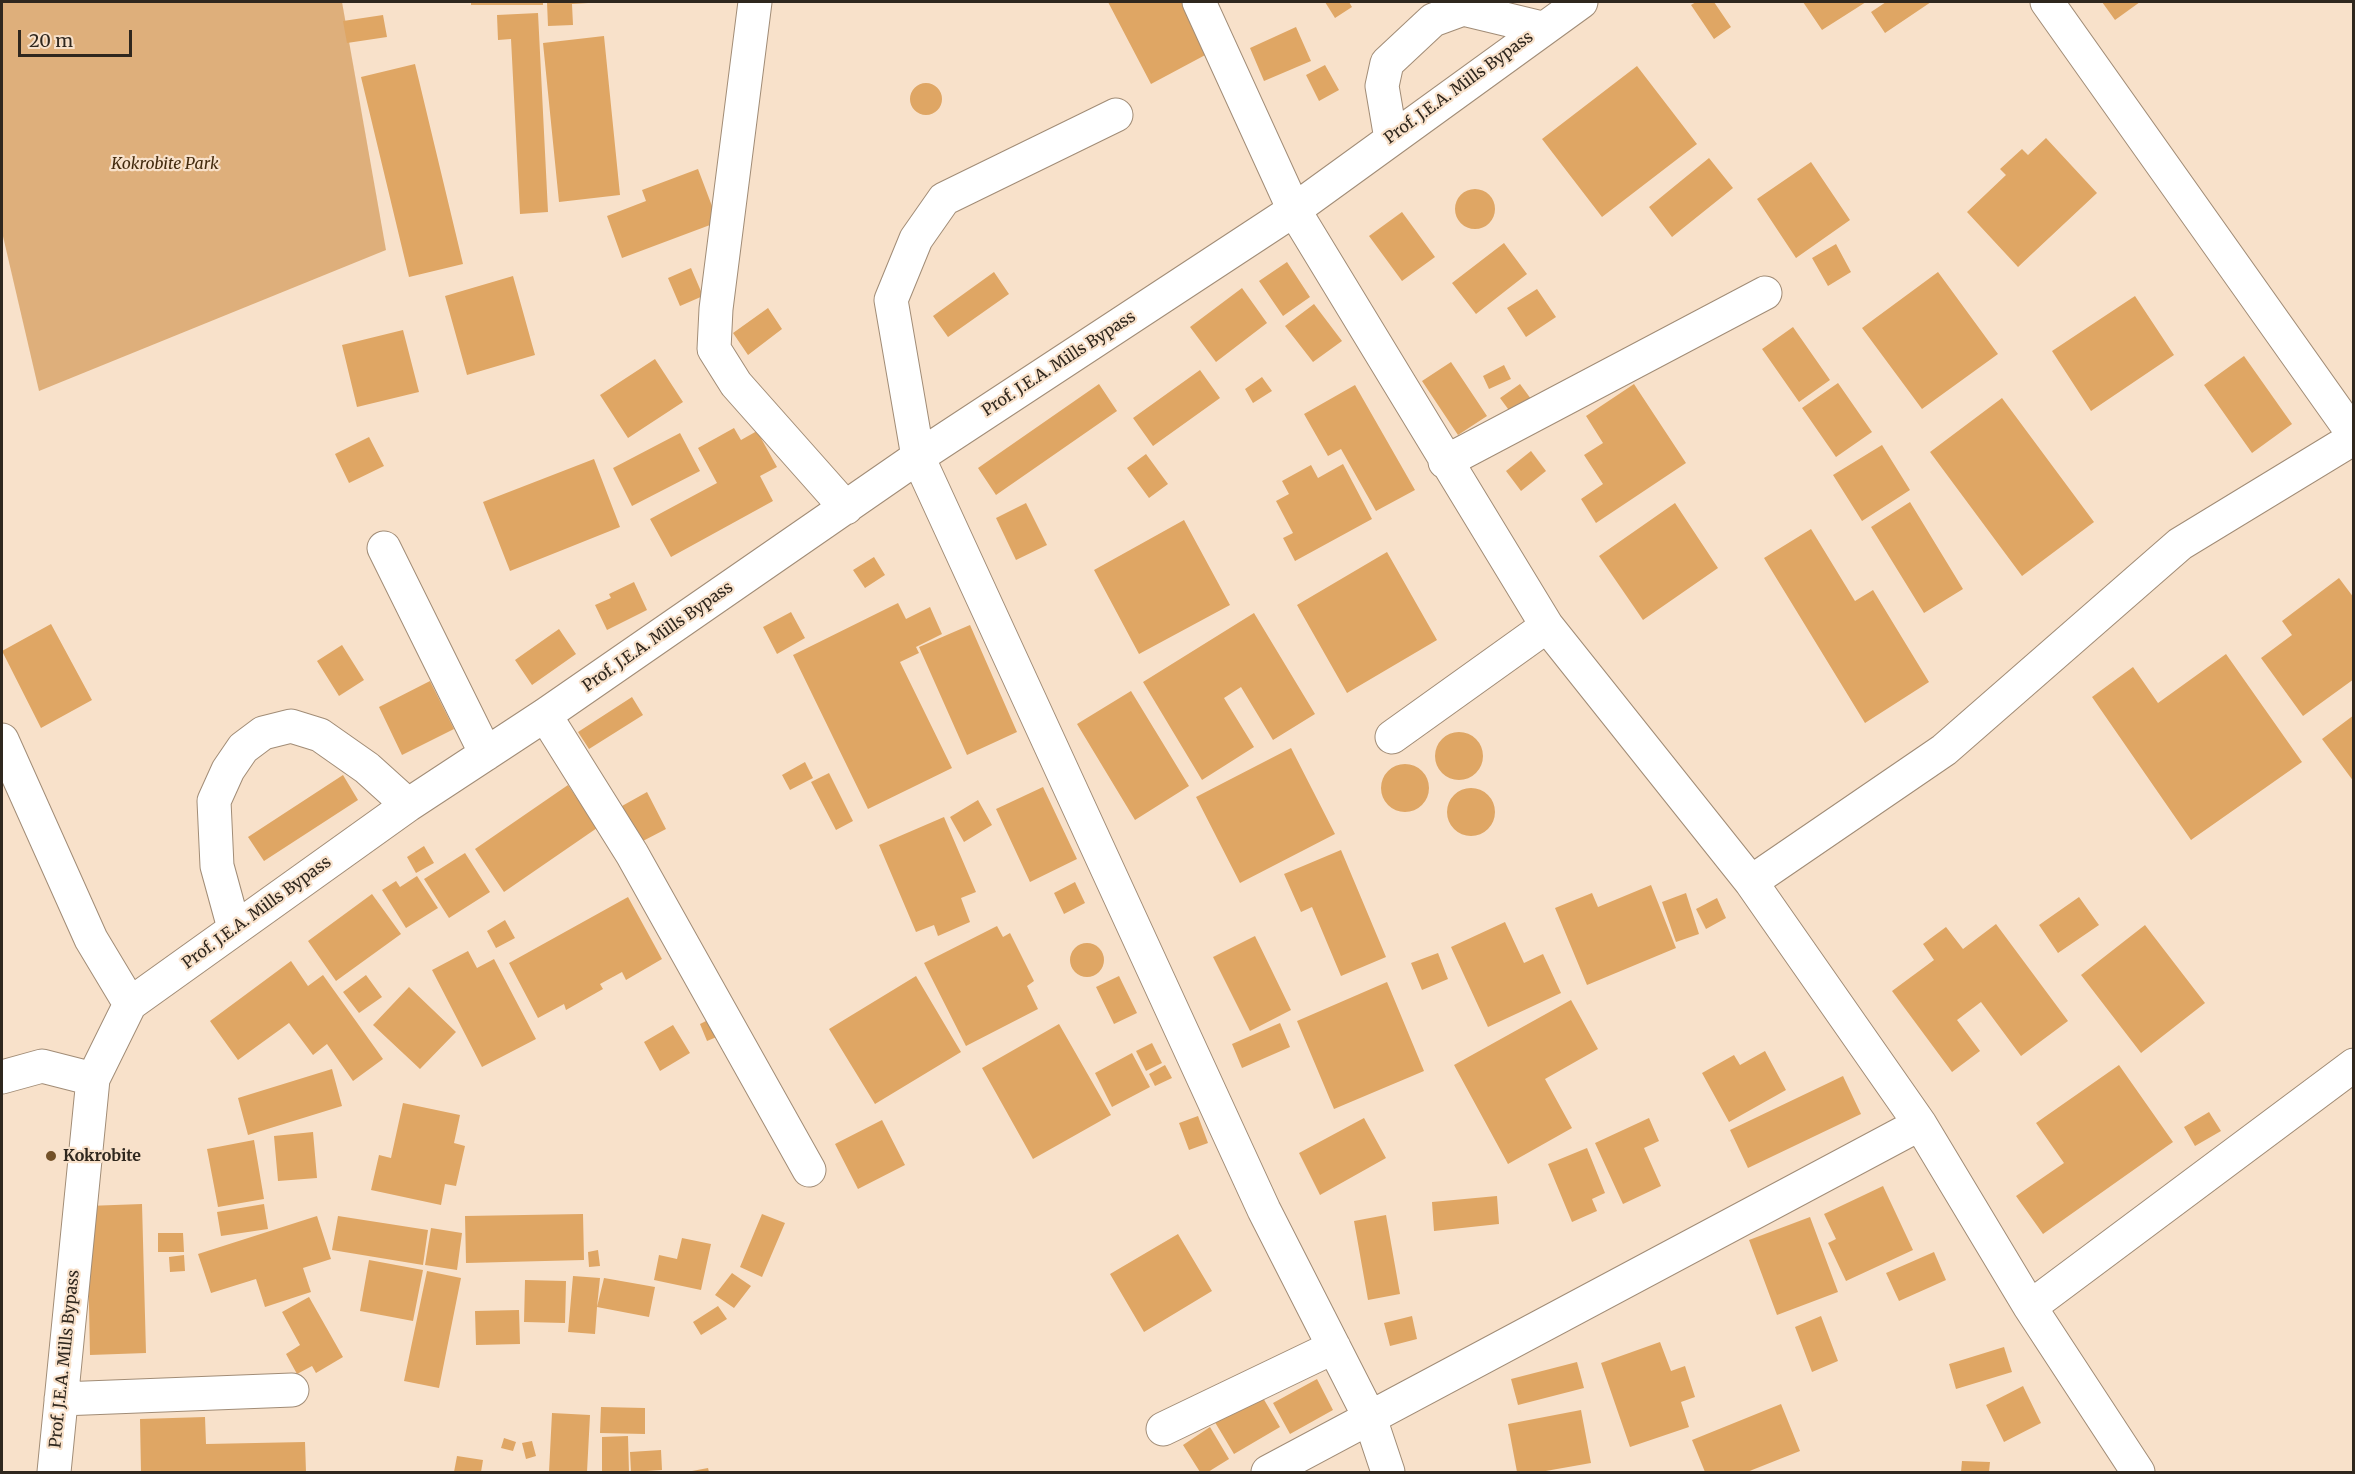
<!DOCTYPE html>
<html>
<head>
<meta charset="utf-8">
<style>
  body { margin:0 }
  #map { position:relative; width:2355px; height:1474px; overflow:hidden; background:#f8e1ca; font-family:Merriweather,serif }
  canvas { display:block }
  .frame { position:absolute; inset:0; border:3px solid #2f271e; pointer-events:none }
  .scale { position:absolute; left:18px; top:30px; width:114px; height:27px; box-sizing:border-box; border:3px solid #2f271e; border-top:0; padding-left:8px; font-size:18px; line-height:21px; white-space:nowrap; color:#2f271e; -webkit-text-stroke:4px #f8e1ca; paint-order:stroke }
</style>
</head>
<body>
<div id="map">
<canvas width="2355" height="1474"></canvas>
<div class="frame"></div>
<div class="scale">20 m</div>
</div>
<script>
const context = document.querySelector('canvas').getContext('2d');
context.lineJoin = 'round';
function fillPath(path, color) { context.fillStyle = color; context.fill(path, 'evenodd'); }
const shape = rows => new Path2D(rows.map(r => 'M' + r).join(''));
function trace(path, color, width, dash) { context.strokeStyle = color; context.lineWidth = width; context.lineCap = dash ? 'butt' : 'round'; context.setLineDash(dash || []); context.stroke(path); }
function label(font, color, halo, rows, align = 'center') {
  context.font = font + ' Merriweather,serif'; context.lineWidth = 4.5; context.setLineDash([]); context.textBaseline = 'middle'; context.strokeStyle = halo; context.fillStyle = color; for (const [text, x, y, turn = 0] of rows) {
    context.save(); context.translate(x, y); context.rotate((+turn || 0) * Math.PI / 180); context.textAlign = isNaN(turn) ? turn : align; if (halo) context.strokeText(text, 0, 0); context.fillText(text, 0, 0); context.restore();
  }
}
fillPath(shape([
  [2,2,342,2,386,250,39,391,2,232]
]), '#deaf7b');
fillPath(shape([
  [471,2,543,2,543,5,471,5],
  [547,2,588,2,588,3,572,4,573,25,548,26],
  [1108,2,1182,2,1209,53,1151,84],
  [1325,2,1349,2,1352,7,1335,18],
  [1696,2,1714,2,1731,27,1714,39,1691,5],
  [1803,2,1866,2,1822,30],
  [1886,2,1931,2,1885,33,1871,12],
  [2102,2,2140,2,2115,20],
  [538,13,548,212,520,214,511,39,498,40,497,15],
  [383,15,387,37,347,43,343,21],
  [1296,27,1311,61,1264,81,1250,48],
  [604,36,620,195,559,202,543,43],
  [415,64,463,264,409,277,361,77],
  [1325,65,1339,90,1319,101,1306,75],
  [1637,66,1697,144,1602,217,1542,139],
  '910 99a16 16 0 1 1 32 0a16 16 0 1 1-32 0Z',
  [2046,138,2097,193,2018,267,1967,212,2006,175,2000,169,2022,149,2028,155],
  [1709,158,1733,188,1672,237,1649,207],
  [1811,162,1850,220,1796,258,1757,199],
  [698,169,718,222,622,258,607,216,646,201,642,190],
  '1455 209a20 20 0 1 1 40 0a20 20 0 1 1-40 0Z',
  [1402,212,1435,257,1402,281,1369,236],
  [1504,243,1527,274,1476,314,1452,283],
  [1836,244,1851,272,1828,286,1812,258],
  [1287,262,1310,297,1283,316,1259,281],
  [691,268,703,296,680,306,668,278],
  [994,272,1009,294,948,337,933,316],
  [1938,272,1998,354,1922,409,1862,328],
  [513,276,535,355,467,375,445,296],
  [1242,288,1267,323,1216,362,1190,327],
  [1537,289,1556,317,1526,337,1507,308],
  [2135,296,2174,355,2091,411,2052,351],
  [1314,304,1342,341,1313,362,1285,326],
  [768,308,782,329,748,355,733,333],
  [1793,327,1830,380,1799,402,1762,349],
  [403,330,419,392,357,407,342,345],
  [2244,356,2292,424,2252,453,2204,385],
  [655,359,683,402,628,438,600,395],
  [1451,362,1487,416,1458,435,1422,381],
  [1504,365,1511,379,1489,389,1483,376],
  [1200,370,1220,398,1153,446,1133,418],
  [1262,377,1272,391,1253,403,1245,389],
  [1838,383,1872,432,1836,457,1802,408],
  [1099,384,1117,411,996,495,978,468],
  [1520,384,1531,399,1511,413,1500,398],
  [1634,384,1686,463,1596,523,1581,499,1603,484,1584,455,1603,443,1586,416],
  [1355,385,1415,490,1376,511,1341,449,1328,456,1304,414],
  [2002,398,2094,522,2022,576,1930,452],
  [734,428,741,440,757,431,777,467,760,476,773,501,671,557,650,519,717,483,698,448],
  [680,433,700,471,632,506,613,468],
  [369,437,384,466,349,483,335,454],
  [1882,445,1910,490,1862,521,1833,475],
  [1531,451,1546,471,1521,491,1506,471],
  [1146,454,1168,484,1149,498,1127,468],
  [594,459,620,527,510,571,483,502],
  [1343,464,1372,519,1295,561,1283,538,1293,533,1276,501,1289,494,1282,481,1311,465,1318,478],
  [1910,502,1963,589,1924,613,1871,527],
  [1026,503,1047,545,1016,560,996,518],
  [1675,503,1718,568,1643,620,1599,556],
  [1184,520,1230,605,1139,654,1094,570],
  [1811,529,1855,601,1873,590,1929,682,1865,723,1764,558],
  [1387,552,1437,640,1347,693,1297,605],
  [874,557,885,575,865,588,853,570],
  [2339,578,2354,598,2354,679,2303,716,2261,658,2292,635,2282,621],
  [634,582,647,610,607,630,595,605,611,598,609,594],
  [898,603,906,619,930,607,942,634,916,647,919,653,900,662,952,768,868,809,793,655],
  [791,612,805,638,777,654,763,627],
  [1254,613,1315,714,1273,740,1241,687,1224,698,1254,747,1202,780,1143,682],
  [51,624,92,700,41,728,2,651],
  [970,625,1017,732,967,755,919,647],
  [559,629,576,654,532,685,515,660],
  [342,645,364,680,339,696,317,661],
  [2226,654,2302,762,2191,840,2092,697,2133,667,2158,703],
  [430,681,454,729,402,755,379,707],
  [1131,691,1189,786,1135,820,1077,724],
  [632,697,643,715,589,749,578,732],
  [2354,715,2354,782,2322,739],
  '1435 756a24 24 0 1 1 48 0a24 24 0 1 1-48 0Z',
  [1291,748,1335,834,1240,883,1196,797],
  [805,762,813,778,790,790,782,775],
  '1381 788a24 24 0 1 1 48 0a24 24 0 1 1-48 0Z',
  [829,773,853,821,836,830,811,782],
  [343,775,358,800,264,861,248,837],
  [568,785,597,828,504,892,475,849],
  [1043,787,1077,859,1030,882,996,809],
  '1447 812a24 24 0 1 1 48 0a24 24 0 1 1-48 0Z',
  [647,792,666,829,641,842,622,806],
  [978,800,992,825,964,842,950,817],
  [944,817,976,892,961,898,970,922,938,936,934,925,916,932,879,845],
  [424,846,434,863,416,873,407,857],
  [1341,850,1386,957,1341,976,1312,907,1301,912,1284,874],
  [465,853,490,892,449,918,424,879],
  [417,876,438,908,406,928,382,890,396,881,400,887],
  [1075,882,1085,903,1064,914,1054,893],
  [1651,885,1676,948,1587,985,1555,908,1592,893,1598,907],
  [1686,893,1699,934,1676,942,1662,902],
  [372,894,401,934,336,981,308,941],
  [628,897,662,959,626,980,622,972,600,984,603,989,566,1010,564,1004,538,1018,509,963],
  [2079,897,2099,925,2058,953,2039,925],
  [1717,898,1726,918,1706,929,1696,909],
  [505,920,515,938,496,948,487,931],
  [1505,922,1524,963,1543,954,1561,993,1488,1027,1451,947],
  [1996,924,2068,1021,2021,1056,1981,1002,1957,1020,1980,1051,1952,1072,1892,991,1934,960,1923,944,1946,927,1963,949],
  [2145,925,2205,1003,2141,1053,2081,975],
  [997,926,1003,937,1010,933,1034,981,1027,986,1038,1009,966,1046,924,963],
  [1255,936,1291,1010,1250,1031,1213,957],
  '1070 960a17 17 0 1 1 34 0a17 17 0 1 1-34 0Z',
  [468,951,477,968,494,959,536,1039,482,1067,432,970],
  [1438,953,1448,979,1422,990,1411,963],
  [291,961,308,986,323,975,383,1059,353,1081,327,1044,313,1055,289,1023,238,1060,210,1021],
  [366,975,382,997,359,1013,343,992],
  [916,976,961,1052,875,1104,829,1029],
  [1119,976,1137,1013,1114,1024,1096,987],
  [1387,982,1424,1071,1334,1109,1297,1021],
  [409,987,456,1032,420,1069,373,1025],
  [1571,1000,1598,1049,1545,1079,1572,1128,1508,1164,1454,1065],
  [712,1018,719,1036,707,1041,700,1024],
  [1280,1023,1290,1047,1242,1068,1232,1044],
  [1059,1024,1111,1115,1033,1159,982,1068],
  [673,1025,690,1053,660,1071,644,1042],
  [1152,1043,1162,1063,1146,1071,1136,1051],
  [1765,1051,1786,1090,1729,1122,1702,1073,1734,1055,1740,1065],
  [1132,1053,1150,1087,1112,1107,1095,1073],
  [1165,1065,1172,1078,1155,1086,1149,1074],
  [2119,1065,2173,1142,2043,1234,2016,1196,2064,1163,2036,1123],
  [332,1069,342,1106,248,1135,238,1098],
  [1843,1076,1861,1114,1748,1168,1730,1130],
  [403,1103,460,1115,454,1143,465,1146,456,1186,445,1184,441,1205,371,1190,379,1155,391,1158],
  [2209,1112,2221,1131,2195,1146,2184,1127],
  [1198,1116,1208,1143,1189,1150,1179,1123],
  [1364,1118,1386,1158,1320,1195,1299,1153],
  [1649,1118,1659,1141,1644,1148,1661,1186,1623,1204,1595,1143],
  [882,1120,905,1165,858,1189,835,1144],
  [313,1132,317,1178,278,1181,274,1136],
  [254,1140,264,1199,218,1207,207,1149],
  [1587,1148,1605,1193,1592,1199,1597,1211,1572,1222,1548,1164],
  [1883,1186,1913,1250,1846,1281,1828,1243,1836,1239,1824,1214],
  [1497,1196,1499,1224,1434,1231,1432,1202],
  [142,1204,146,1353,90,1355,87,1206],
  [264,1204,268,1229,221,1236,217,1212],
  [583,1214,584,1260,466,1263,465,1216],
  [762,1214,785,1223,762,1277,740,1267],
  [1386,1215,1400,1294,1368,1300,1354,1221],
  [317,1216,331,1259,303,1268,311,1292,265,1307,256,1279,211,1293,198,1254],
  [338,1216,428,1230,423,1265,332,1250],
  [1810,1217,1838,1292,1777,1315,1749,1240],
  [431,1228,462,1233,457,1270,425,1265],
  [158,1233,183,1233,184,1252,158,1252],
  [1178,1234,1212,1291,1144,1332,1110,1274],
  [682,1238,711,1244,701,1290,654,1280,659,1255,677,1259],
  [598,1250,600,1266,589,1267,588,1252],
  [1934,1252,1946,1280,1899,1301,1886,1273],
  [184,1255,185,1271,170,1272,169,1257],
  [369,1260,423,1270,413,1321,360,1311],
  [427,1271,461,1278,439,1388,404,1381],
  [732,1273,751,1286,734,1308,715,1295],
  [573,1276,600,1278,597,1307,604,1278,655,1287,649,1317,597,1307,595,1334,568,1332],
  [525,1280,566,1281,565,1323,524,1322],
  [309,1297,343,1357,316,1373,312,1366,297,1374,286,1354,300,1345,282,1312],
  [718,1306,727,1319,701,1335,693,1322],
  [519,1310,520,1344,476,1345,475,1311],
  [1412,1316,1417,1339,1390,1346,1384,1323],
  [1821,1316,1838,1361,1812,1372,1795,1327],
  [1660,1342,1671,1371,1685,1366,1695,1397,1681,1402,1689,1427,1630,1447,1601,1363],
  [2004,1347,2012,1372,1956,1389,1949,1364],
  [1577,1362,1584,1388,1518,1405,1511,1379],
  [1317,1379,1333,1410,1290,1434,1273,1403],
  [2023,1386,2041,1423,2004,1442,1986,1405],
  [1259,1391,1280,1427,1234,1454,1213,1419],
  [1781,1404,1800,1451,1747,1472,1705,1472,1692,1440],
  [601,1407,645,1408,645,1434,600,1433],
  [1581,1410,1591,1463,1540,1472,1517,1472,1508,1424],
  [552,1413,590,1415,587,1472,549,1472],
  [205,1417,206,1444,305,1442,306,1472,141,1472,140,1419],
  [1210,1427,1229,1459,1208,1472,1200,1472,1183,1445],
  [628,1436,629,1472,602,1472,602,1437],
  [504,1438,516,1442,513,1451,501,1448],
  [532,1441,536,1456,526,1459,522,1443],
  [661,1450,662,1470,631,1472,630,1452],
  [457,1456,483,1460,481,1472,454,1472],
  [1962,1461,1990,1462,1989,1472,1961,1472],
  [708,1468,709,1472,692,1472,692,1471]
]), '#dfa664');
const minor = shape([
  [755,2,716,309,714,349,736,384,846,508],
  [1199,2,1294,210,1547,626,1751,882,1920,1124,2030,1307,2138,1472],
  [2047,2,2354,435],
  [1116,115,944,199,916,239,891,300,918,457,1264,1210,1370,1418,1388,1472],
  [1391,139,1382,86,1387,63,1433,20,1463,9,1542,28],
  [1445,462,1765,293],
  [384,548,486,754],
  [545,715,632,854,809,1170],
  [1392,737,1547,626],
  [2,740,91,939,130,1004],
  [1751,882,1944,750,2180,544,2354,438],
  [234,928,217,866,214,801,228,770,243,748,263,733,291,726,320,735,367,768,408,805],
  [2,1077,42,1066,93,1079],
  [2030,1307,2354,1065],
  [61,1399,292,1390],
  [1163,1429,1334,1347],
  [54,1472,93,1079,130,1004,408,805,545,715,918,457,1294,210,1581,2],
  [1268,1472,1920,1124]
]);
trace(minor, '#a18c76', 35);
trace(minor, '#fff', 33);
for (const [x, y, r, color] of [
  [51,1156,6,"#735128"]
]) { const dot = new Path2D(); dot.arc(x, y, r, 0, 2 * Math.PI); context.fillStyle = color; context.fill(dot); trace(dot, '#f8e1ca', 2); }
label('16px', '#2f271e', '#f8e1ca', [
  ["Prof. J.E.A. Mills Bypass",1459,88,-36],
  ["Prof. J.E.A. Mills Bypass",1059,364,-33],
  ["Prof. J.E.A. Mills Bypass",658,637,-35],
  ["Prof. J.E.A. Mills Bypass",257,913,-36],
  ["Prof. J.E.A. Mills Bypass",65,1359,-84]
]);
label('italic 16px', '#432b0e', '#f8e1ca', [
  ["Kokrobite Park",165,164]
]);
label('bold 16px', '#2f271e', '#f8e1ca', [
  ["Kokrobite",63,1156]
], 'left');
</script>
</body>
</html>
